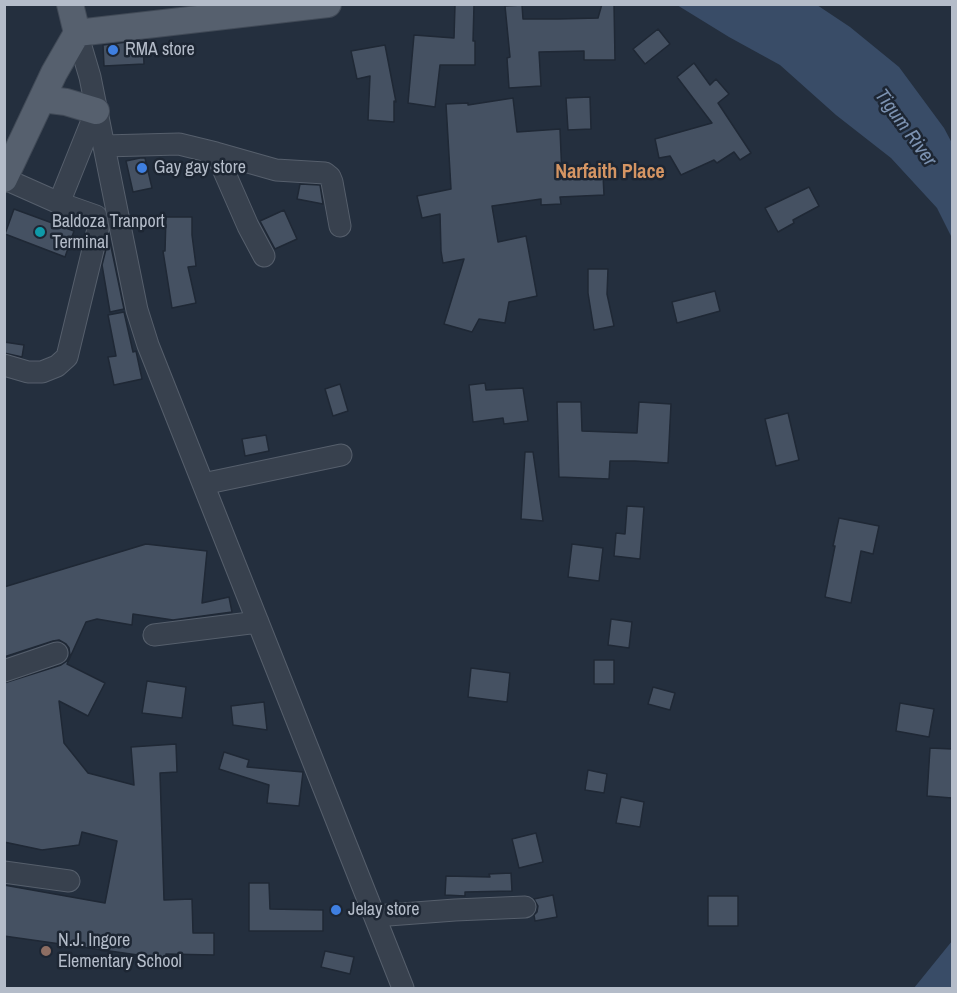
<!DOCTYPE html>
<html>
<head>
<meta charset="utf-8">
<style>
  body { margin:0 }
  #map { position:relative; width:957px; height:993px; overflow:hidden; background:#242f3e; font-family:"Archivo Narrow",sans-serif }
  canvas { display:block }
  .frame { position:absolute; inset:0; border:6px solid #b4bcc9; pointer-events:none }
</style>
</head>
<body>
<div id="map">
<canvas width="957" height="993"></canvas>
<div class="frame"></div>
</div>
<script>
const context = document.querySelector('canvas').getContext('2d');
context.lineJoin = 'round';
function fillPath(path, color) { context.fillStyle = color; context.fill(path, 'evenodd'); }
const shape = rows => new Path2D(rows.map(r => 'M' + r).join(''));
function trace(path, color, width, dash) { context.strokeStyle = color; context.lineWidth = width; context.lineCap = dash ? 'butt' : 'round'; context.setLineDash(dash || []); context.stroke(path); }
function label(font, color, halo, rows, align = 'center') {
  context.font = font + ' "Archivo Narrow",sans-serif'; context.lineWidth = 5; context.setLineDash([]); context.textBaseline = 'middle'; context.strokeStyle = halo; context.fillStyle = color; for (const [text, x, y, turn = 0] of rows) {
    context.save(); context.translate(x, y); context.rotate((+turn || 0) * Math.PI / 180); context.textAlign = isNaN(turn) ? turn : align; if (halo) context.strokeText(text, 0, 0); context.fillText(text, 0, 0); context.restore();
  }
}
fillPath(shape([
  [677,5,817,5,850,27,899,67,944,128,952,143,952,238,937,208,891,158,836,115,780,65,729,37],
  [952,941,952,988,914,988,948,946]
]), '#394c67');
const building = shape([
  [602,4,614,4,615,60,584,60,584,51,539,52,541,86,509,88,507,58,510,57,505,6,522,5,523,19,558,19,598,18,602,4],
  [455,5,474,5,473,41,475,41,475,65,440,65,435,107,408,103,414,35,454,38,455,5],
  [658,29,670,44,645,64,633,49,658,29],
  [143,40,144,64,104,66,103,45,143,40],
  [385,45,396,102,394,101,394,122,368,120,370,76,357,79,351,51,385,45],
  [694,63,710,85,716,79,729,94,718,103,751,153,740,160,734,152,717,163,714,160,681,175,670,156,659,158,655,139,712,123,677,77,694,63],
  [590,97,591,129,568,130,566,98,590,97],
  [513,98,517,132,560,129,562,177,603,175,604,195,560,197,561,204,541,205,541,199,492,206,498,242,526,236,537,296,509,302,505,323,479,319,472,332,444,324,464,259,443,263,441,251,440,214,422,218,417,196,451,189,446,104,468,103,468,105,513,98],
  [140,158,145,158,152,188,133,192,126,161,140,158],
  [300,184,320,185,323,204,297,199,300,184],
  [809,187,819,206,793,220,794,223,778,232,765,208,809,187],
  [14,209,74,231,65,257,5,234,14,209],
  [284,210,297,239,275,249,260,221,284,210],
  [166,217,192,217,192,235,196,266,188,267,196,303,172,308,163,251,165,251,166,217],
  [109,237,124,309,110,312,102,265,109,237],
  [588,269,608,269,607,294,614,326,594,330,588,293,588,269],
  [715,291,720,311,677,323,672,302,715,291],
  [124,312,133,352,136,351,142,379,114,385,108,357,116,356,108,315,124,312],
  [4,342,24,345,22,357,4,353,4,342],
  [485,383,486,390,523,388,528,421,504,424,503,418,473,422,469,385,485,383],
  [340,384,348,411,333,416,325,389,340,384],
  [557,402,581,402,582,431,637,433,639,402,671,404,668,463,635,461,610,461,609,479,559,477,557,402],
  [788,413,799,460,776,466,765,419,788,413],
  [266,435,269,451,245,456,242,439,266,435],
  [525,452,533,452,543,521,521,519,525,452],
  [627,506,644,507,640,559,614,556,616,533,625,534,627,506],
  [839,518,879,526,873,554,861,551,851,603,825,597,835,546,833,546,839,518],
  [146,544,207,551,202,603,229,597,232,612,173,620,133,614,132,625,97,619,86,622,67,664,105,683,88,716,59,701,64,743,88,773,134,785,131,747,176,744,177,772,160,773,164,900,192,899,193,933,214,933,214,955,166,954,166,959,4,936,4,885,105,903,117,841,82,832,79,845,42,850,4,842,4,683,61,665,67,661,70,655,69,648,66,644,59,640,53,641,4,657,4,587,146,544],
  [572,544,603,548,599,581,568,577,572,544],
  [611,619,632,622,629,648,608,645,611,619],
  [594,660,614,660,614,684,594,684,594,660],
  [471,668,510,673,507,702,468,697,471,668],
  [147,681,186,687,182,718,142,713,147,681],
  [653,687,675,693,670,710,648,704,653,687],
  [264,702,267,730,233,725,231,706,264,702],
  [900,703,934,709,929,737,896,731,900,703],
  [930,748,952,749,952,798,927,796,930,748],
  [224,752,249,760,247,767,303,772,299,806,267,803,269,785,219,769,224,752],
  [588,770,607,774,604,793,585,790,588,770],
  [621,797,644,802,640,827,616,823,621,797],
  [536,833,543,862,519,868,512,839,536,833],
  [511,873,512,891,465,892,465,896,445,895,446,876,490,877,489,874,511,873],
  [249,883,269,883,270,909,323,910,323,931,249,931,249,883],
  [553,895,557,917,535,921,534,915,537,912,538,906,534,899,553,895],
  [708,896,738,896,738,926,708,926,708,896],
  [325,951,354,957,350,974,321,967,325,951]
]);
fillPath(building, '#455162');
trace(building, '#1f2835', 1.5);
const minor = shape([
  [77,33,90,77,137,310,148,345,403,988],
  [104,146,179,144,216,153,276,170,325,173,330,177,332,182,340,226],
  [216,153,248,226,264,256],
  [59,203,96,111],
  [4,365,28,372,42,372,57,366,67,357,98,229,96,216,59,203,5,179],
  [203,484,341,455],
  [154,635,258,622],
  [4,671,57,653],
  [4,872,69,881],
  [375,916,455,910,525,907]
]);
const major = shape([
  [70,4,77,33],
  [77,33,328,4],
  [42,99,66,102,96,111],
  [4,179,54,73,77,33]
]);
trace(minor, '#565f6c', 23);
trace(major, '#414a57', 28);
trace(minor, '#38414e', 21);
trace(major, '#56606e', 26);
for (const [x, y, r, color] of [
  [113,50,6,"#3f7fe0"],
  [142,168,6,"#3f7fe0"],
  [40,232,6,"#0f9aa8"],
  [336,910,6,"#3f7fe0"],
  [46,951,6,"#8d6e63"]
]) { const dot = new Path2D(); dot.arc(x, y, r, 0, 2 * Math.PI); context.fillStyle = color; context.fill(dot); trace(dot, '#1d2633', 2); }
label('18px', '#b4bcc9', '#1d2633', [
  ["RMA store",125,50],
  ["Gay gay store",154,168],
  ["Baldoza Tranport",52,222],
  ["Terminal",52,243],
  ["Jelay store",348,910],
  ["N.J. Ingore",58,941],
  ["Elementary School",58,962]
], 'left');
label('italic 20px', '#7c92b1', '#1d2633', [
  ["Tigum River",905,128,54]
]);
label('bold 20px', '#d59563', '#1d2633', [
  ["Narfaith Place",610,173]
]);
</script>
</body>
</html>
